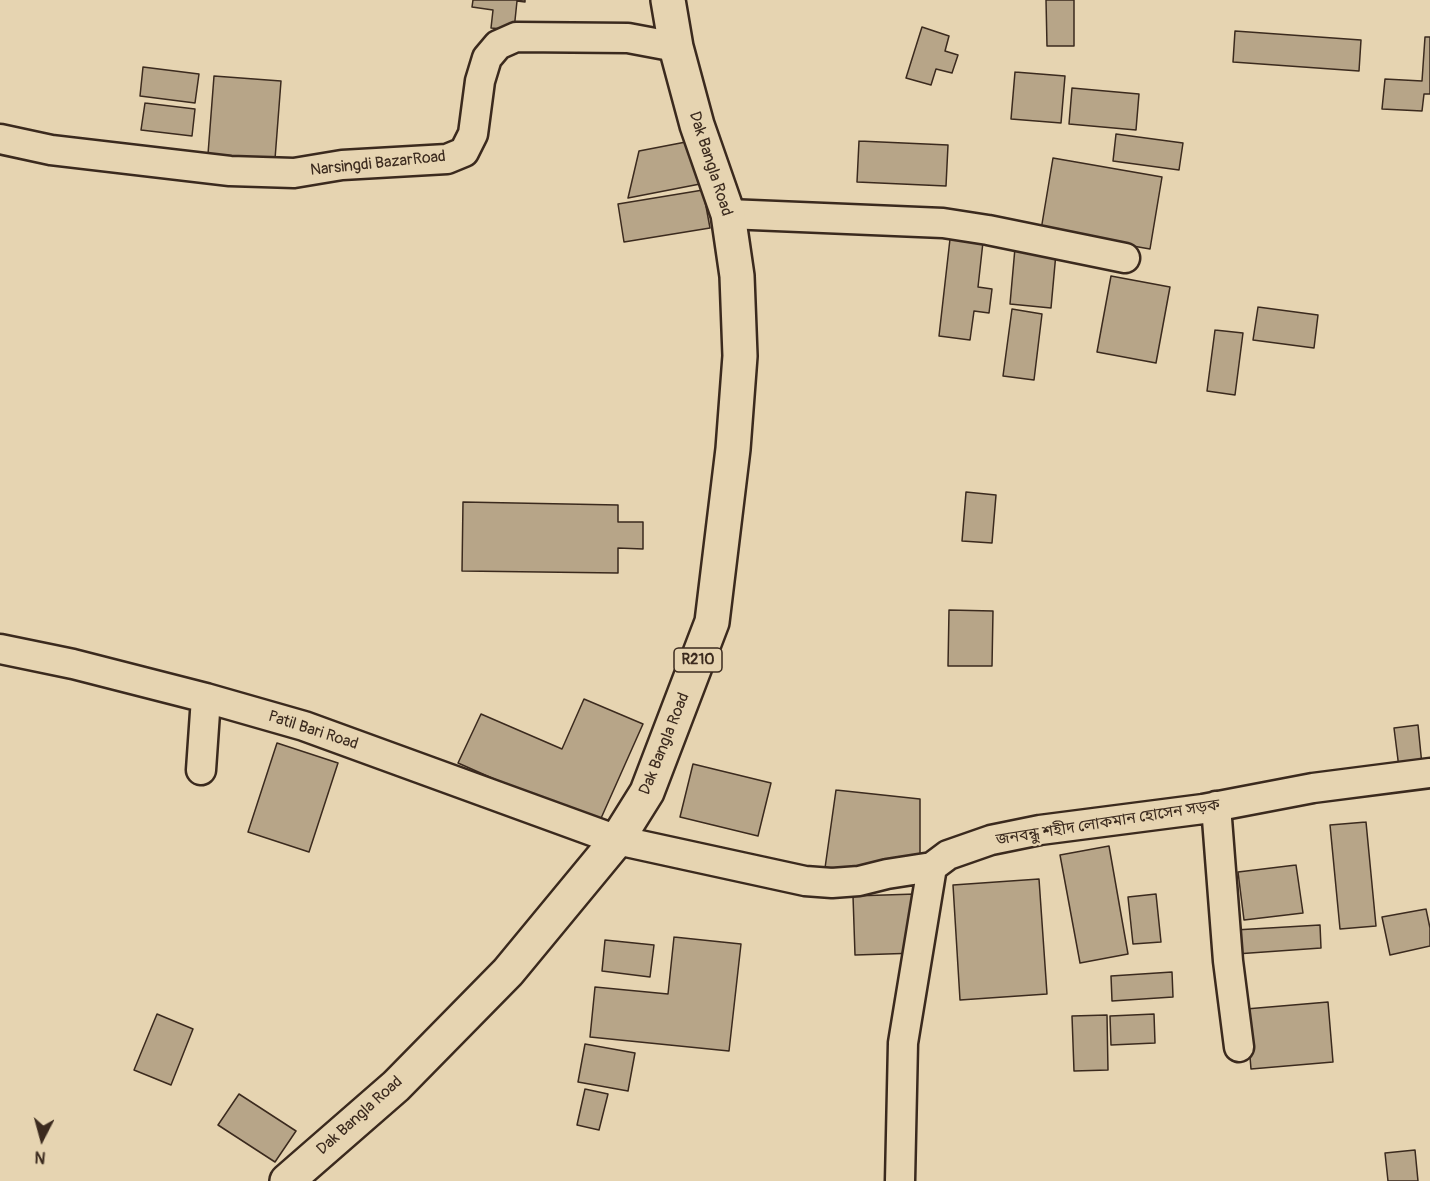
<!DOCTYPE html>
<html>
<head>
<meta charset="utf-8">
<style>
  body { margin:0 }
  #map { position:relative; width:1430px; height:1181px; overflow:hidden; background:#e6d4b1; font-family:Pangolin,sans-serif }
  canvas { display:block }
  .north { position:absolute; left:12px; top:1109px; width:60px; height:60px; -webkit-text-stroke:4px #e6d4b1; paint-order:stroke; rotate:186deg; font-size:16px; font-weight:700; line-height:24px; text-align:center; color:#3b2a1e }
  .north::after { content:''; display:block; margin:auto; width:21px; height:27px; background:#3b2a1e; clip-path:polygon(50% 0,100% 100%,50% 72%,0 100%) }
</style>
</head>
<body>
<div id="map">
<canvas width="1430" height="1181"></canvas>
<div class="north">N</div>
</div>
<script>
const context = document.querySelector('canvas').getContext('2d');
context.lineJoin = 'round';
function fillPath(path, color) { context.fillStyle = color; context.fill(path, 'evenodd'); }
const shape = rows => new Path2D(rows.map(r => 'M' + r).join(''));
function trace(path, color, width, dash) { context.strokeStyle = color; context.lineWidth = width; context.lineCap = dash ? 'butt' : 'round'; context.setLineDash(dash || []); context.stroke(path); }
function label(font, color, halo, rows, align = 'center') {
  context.font = font + ' Pangolin,"Noto Sans Bengali",sans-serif'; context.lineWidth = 5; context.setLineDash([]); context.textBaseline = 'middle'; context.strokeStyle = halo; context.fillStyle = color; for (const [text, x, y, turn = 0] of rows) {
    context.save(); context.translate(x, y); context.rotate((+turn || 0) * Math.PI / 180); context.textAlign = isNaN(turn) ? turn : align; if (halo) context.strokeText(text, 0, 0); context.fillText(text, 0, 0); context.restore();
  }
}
const building = shape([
  [473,0,525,0,525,2,517,1,514,30,491,28,493,10,472,7,473,0],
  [1046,0,1074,0,1074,46,1047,46,1046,0],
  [922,27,949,36,945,51,958,55,952,73,936,69,931,85,906,78,922,27],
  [1235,31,1361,40,1359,71,1233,62,1235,31],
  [1425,37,1430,37,1430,94,1424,94,1422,111,1382,109,1385,79,1422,81,1425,37],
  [143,67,199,74,195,103,140,96,143,67],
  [1015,72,1065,76,1061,123,1011,119,1015,72],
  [214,76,281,81,275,159,208,154,214,76],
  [1072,88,1139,94,1136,130,1069,124,1072,88],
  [145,103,195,109,192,136,141,130,145,103],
  [1116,134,1183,143,1179,170,1113,161,1116,134],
  [691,141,700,184,628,198,639,151,691,141],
  [859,141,948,145,946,186,857,182,859,141],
  [1053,158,1162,177,1150,249,1041,230,1053,158],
  [703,190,710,228,624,242,618,204,703,190],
  [950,239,983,242,978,287,992,289,989,313,974,311,970,340,939,336,950,239],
  [1015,248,1056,253,1051,308,1010,304,1015,248],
  [1111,276,1170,287,1156,363,1097,352,1111,276],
  [1258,307,1318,315,1314,348,1253,340,1258,307],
  [1012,309,1042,314,1034,380,1003,376,1012,309],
  [1215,330,1243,333,1235,395,1207,391,1215,330],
  [966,492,996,495,992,543,962,541,966,492],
  [463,502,618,505,618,522,643,522,643,549,618,548,618,573,462,571,463,502],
  [949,610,993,611,992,666,948,666,949,610],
  [584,699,643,724,598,825,458,763,481,714,562,749,584,699],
  [1418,725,1422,765,1399,768,1394,728,1418,725],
  [277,743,338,763,309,852,248,832,277,743],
  [693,764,771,783,758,836,680,817,693,764],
  [836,790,920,799,920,868,863,873,825,868,836,790],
  [1366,822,1376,926,1340,929,1330,825,1366,822],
  [1109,846,1128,954,1080,963,1060,855,1109,846],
  [1296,865,1303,913,1244,920,1238,872,1296,865],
  [1039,879,1047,994,960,1000,953,885,1039,879],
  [916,894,918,953,855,955,853,896,916,894],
  [1156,894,1161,942,1133,944,1128,897,1156,894],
  [1426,909,1430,928,1430,946,1390,955,1382,917,1426,909],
  [1320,925,1321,948,1236,954,1235,930,1320,925],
  [674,937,741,944,729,1051,590,1037,595,987,668,994,674,937],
  [605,940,654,945,650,977,602,971,605,940],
  [1172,972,1173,997,1112,1001,1111,976,1172,972],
  [1328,1002,1333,1062,1251,1069,1246,1009,1328,1002],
  [157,1014,193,1029,171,1085,134,1070,157,1014],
  [1154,1014,1155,1043,1111,1045,1110,1016,1154,1014],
  [1107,1015,1108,1070,1074,1071,1072,1016,1107,1015],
  [585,1044,635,1053,628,1091,578,1082,585,1044],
  [585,1089,608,1094,599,1130,577,1125,585,1089],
  [239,1094,296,1131,275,1162,218,1125,239,1094],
  [1415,1150,1418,1181,1388,1181,1385,1153,1415,1150]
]);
fillPath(building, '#b7a588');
trace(building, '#3b2a1e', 1.5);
const minor = shape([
  [0,139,51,150,230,171,294,173,342,165,447,159,464,152,473,134,480,81,487,58,498,45,516,37,628,38,676,47],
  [728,214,943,223,988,230,1125,258],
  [0,649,73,664,206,698,304,726,617,840,805,881,832,883,859,881,887,874,932,867,948,855,991,840,1040,830,1203,809,1313,788,1430,773],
  [201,770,206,698],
  [1216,806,1228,961,1239,1047],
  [900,1181,903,1043,932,867]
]);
const primary = shape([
  [287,1181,396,1086,508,972,617,840,647,792,712,622,733,449,740,356,737,276,728,214,697,125,676,47,668,0]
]);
trace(minor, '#3b2a1e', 33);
trace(primary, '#3b2a1e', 38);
trace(minor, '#e6d4b1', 28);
trace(primary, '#e6d4b1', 33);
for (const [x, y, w] of [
  [698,660,48]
]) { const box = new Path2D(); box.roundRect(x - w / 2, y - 12, w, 24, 4.5); context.fillStyle = '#e6d4b1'; context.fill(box); trace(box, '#3b2a1e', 1.5); }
label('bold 15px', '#3b2a1e', null, [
  ["R210",698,660]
]);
label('16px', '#3b2a1e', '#e6d4b1', [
  ["Narsingdi BazarRoad",378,164,-6],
  ["Dak Bangla Road",710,164,72],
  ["Patil Bari Road",313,731,18],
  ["Dak Bangla Road",665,744,-68],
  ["জনবন্ধু শহীদ লোকমান হোসেন সড়ক",1108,823,-9],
  ["Dak Bangla Road",360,1116,-42]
]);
</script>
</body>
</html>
